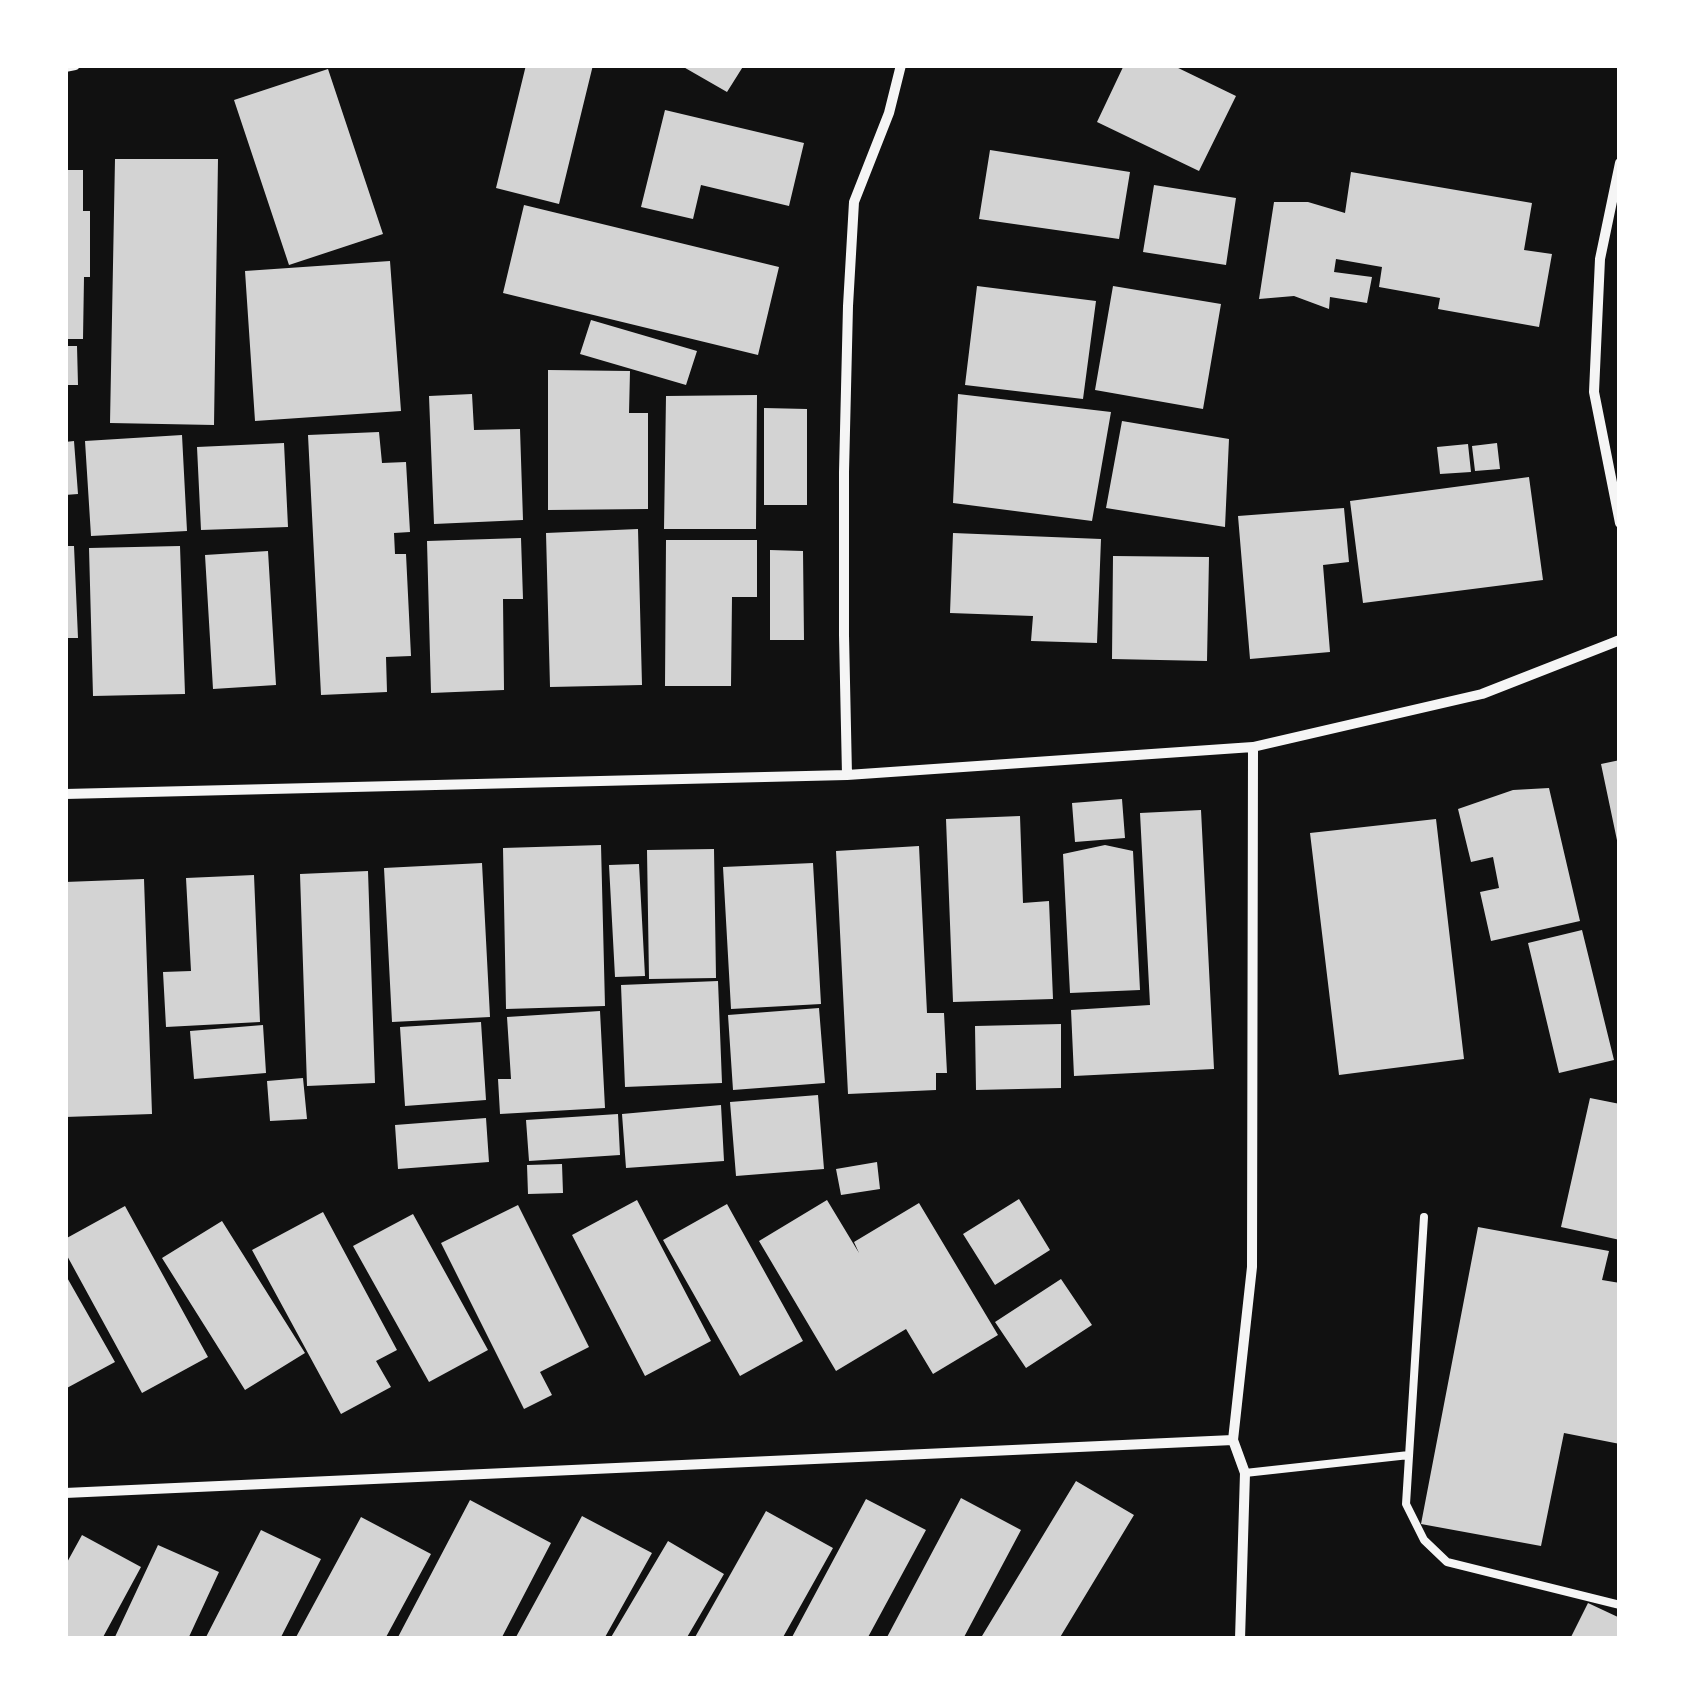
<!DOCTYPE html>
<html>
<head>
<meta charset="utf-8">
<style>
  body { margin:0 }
  #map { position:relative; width:1685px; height:1704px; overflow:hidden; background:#111; font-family:"Varela Round",sans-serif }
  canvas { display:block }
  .frame { position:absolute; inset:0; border:68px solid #fff; pointer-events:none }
</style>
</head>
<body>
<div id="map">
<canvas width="1685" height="1704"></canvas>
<div class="frame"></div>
</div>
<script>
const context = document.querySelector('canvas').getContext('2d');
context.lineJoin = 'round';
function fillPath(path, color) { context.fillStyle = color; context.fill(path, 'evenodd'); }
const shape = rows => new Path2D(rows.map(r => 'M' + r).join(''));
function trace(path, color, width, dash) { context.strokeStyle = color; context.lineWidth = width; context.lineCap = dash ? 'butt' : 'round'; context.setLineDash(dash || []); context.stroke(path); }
fillPath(shape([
  [526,65,593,65,559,204,496,188],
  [680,65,744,65,727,92],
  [1124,65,1172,65,1236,96,1199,171,1097,122],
  [328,69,383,234,289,265,234,100],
  [665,110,804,143,789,206,701,185,693,219,641,207],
  [990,150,1130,172,1119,239,979,219],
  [115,159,218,159,214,425,110,423],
  [65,170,83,170,83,211,90,211,90,277,84,277,83,339,65,339],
  [1351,172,1532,203,1524,250,1552,254,1539,327,1438,309,1440,298,1379,287,1382,267,1336,259,1334,272,1372,277,1367,303,1330,297,1329,309,1294,296,1259,299,1274,202,1308,202,1345,213],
  [1154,185,1236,198,1226,265,1143,252],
  [524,205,779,267,758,355,503,293],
  [390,261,401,411,255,421,245,271],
  [977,286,1096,301,1083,399,965,385],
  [1113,286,1221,304,1203,409,1095,390],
  [591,320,697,351,686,385,580,354],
  [65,346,77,346,78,385,65,385],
  [548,370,630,371,629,413,648,413,648,509,548,510],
  [472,394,474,430,520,429,523,520,434,524,429,396],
  [958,394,1111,412,1092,521,953,503],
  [757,395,756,529,664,529,666,396],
  [764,408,807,409,807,505,764,505],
  [1122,421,1229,439,1225,527,1106,508],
  [379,432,382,463,406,462,410,532,394,533,395,554,406,554,411,656,386,657,387,692,321,695,308,435],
  [182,435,187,531,91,536,85,441],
  [74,441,78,494,65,495,65,442],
  [284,443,288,527,201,530,197,447],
  [1497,443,1500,469,1475,471,1472,446],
  [1468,444,1471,472,1440,474,1437,447],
  [1529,477,1543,580,1363,603,1350,501],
  [1344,508,1349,562,1323,565,1330,652,1250,659,1238,516],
  [638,529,642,685,550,687,546,533],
  [953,533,1101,539,1097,643,1031,641,1033,616,950,613],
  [521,538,523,599,503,599,504,690,431,693,427,541],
  [666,540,757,540,757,597,732,597,731,686,665,686],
  [65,546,74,546,78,638,65,638],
  [180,546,185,694,93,696,89,548],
  [770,550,803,551,804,640,770,640],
  [268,551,276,685,213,689,205,555],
  [1113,556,1209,557,1207,661,1112,659],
  [1620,760,1620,844,1618,845,1601,764],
  [1549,788,1580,921,1491,941,1480,892,1499,888,1493,857,1471,862,1458,809,1513,790],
  [1122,799,1125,838,1075,842,1072,803],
  [1201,810,1214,1069,1074,1076,1071,1010,1150,1005,1140,813],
  [1020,816,1023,903,1049,901,1053,999,953,1002,946,819],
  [1436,819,1464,1059,1339,1075,1310,833],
  [601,845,605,1006,506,1009,503,848],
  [1105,845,1133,851,1140,990,1070,993,1063,854],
  [919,846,927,1013,944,1013,947,1073,936,1073,936,1090,848,1094,836,851],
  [714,849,716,978,649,979,647,850],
  [482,863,490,1017,392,1022,384,868],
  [813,863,821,1004,731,1009,723,867],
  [639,864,645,976,615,977,609,865],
  [368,871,375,1083,307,1086,300,874],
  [254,875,260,1022,166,1027,163,972,191,971,186,878],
  [144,879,152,1114,65,1117,65,882],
  [1582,930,1614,1060,1559,1073,1528,943],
  [718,981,722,1083,625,1087,621,985],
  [819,1008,825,1083,733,1090,728,1015],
  [600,1011,605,1108,500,1114,498,1079,511,1079,507,1017],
  [481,1022,486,1100,405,1106,400,1027],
  [1061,1024,1061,1088,976,1090,975,1026],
  [263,1025,266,1073,194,1079,190,1031],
  [303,1078,307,1119,270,1121,267,1081],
  [818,1095,824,1169,736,1176,730,1102],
  [1590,1098,1620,1104,1620,1240,1561,1227],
  [721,1105,724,1161,626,1168,622,1114],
  [618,1114,620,1155,529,1161,526,1120],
  [486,1118,489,1162,398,1169,395,1125],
  [877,1162,880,1189,841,1195,836,1169],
  [562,1164,563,1193,528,1194,527,1165],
  [1019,1199,1050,1250,995,1285,963,1234],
  [637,1200,711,1341,645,1376,572,1235],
  [827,1200,859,1253,854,1242,919,1203,998,1335,933,1374,906,1329,836,1371,759,1241],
  [727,1204,803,1341,740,1376,663,1240],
  [518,1205,589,1347,540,1372,552,1395,524,1409,441,1243],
  [125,1206,208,1357,142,1393,65,1252,65,1239],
  [323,1212,397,1350,376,1361,391,1387,341,1414,252,1250],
  [413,1214,488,1350,429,1382,353,1246],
  [222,1221,305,1353,245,1390,162,1258],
  [1478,1227,1609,1251,1602,1280,1620,1283,1620,1444,1564,1433,1541,1546,1421,1524],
  [65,1274,115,1362,65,1389],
  [1061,1279,1092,1325,1026,1368,995,1322],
  [1076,1481,1134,1515,1059,1639,987,1639,982,1636],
  [961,1498,1021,1530,963,1639,886,1639],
  [866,1499,926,1530,867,1639,791,1639],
  [470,1500,551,1543,501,1639,397,1639],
  [766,1511,833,1548,782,1639,694,1639],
  [582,1516,652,1553,604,1639,520,1639,516,1637],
  [361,1517,431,1554,385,1639,295,1639],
  [261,1530,321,1559,280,1639,205,1639],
  [82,1535,141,1567,102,1639,65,1639,65,1566],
  [668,1541,724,1574,686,1639,610,1639],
  [158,1545,219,1572,188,1639,114,1639],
  [1588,1603,1620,1618,1620,1639,1570,1639]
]), '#d3d3d3');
trace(shape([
  [1424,1217,1406,1504,1424,1540,1447,1562,1620,1605],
  [1245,1473,1409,1455]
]), '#f5f5f5', 8);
trace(shape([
  [65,67,75,65],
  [1620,163,1600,259,1594,392,1620,523],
  [847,775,844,635,844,472,848,306,854,202,889,113,901,65],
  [65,794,847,775,1253,747,1482,694,1620,640],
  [65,1493,1233,1440],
  [1240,1639,1245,1473,1233,1440,1252,1267,1253,747]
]), '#f5f5f5', 10);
</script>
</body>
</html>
